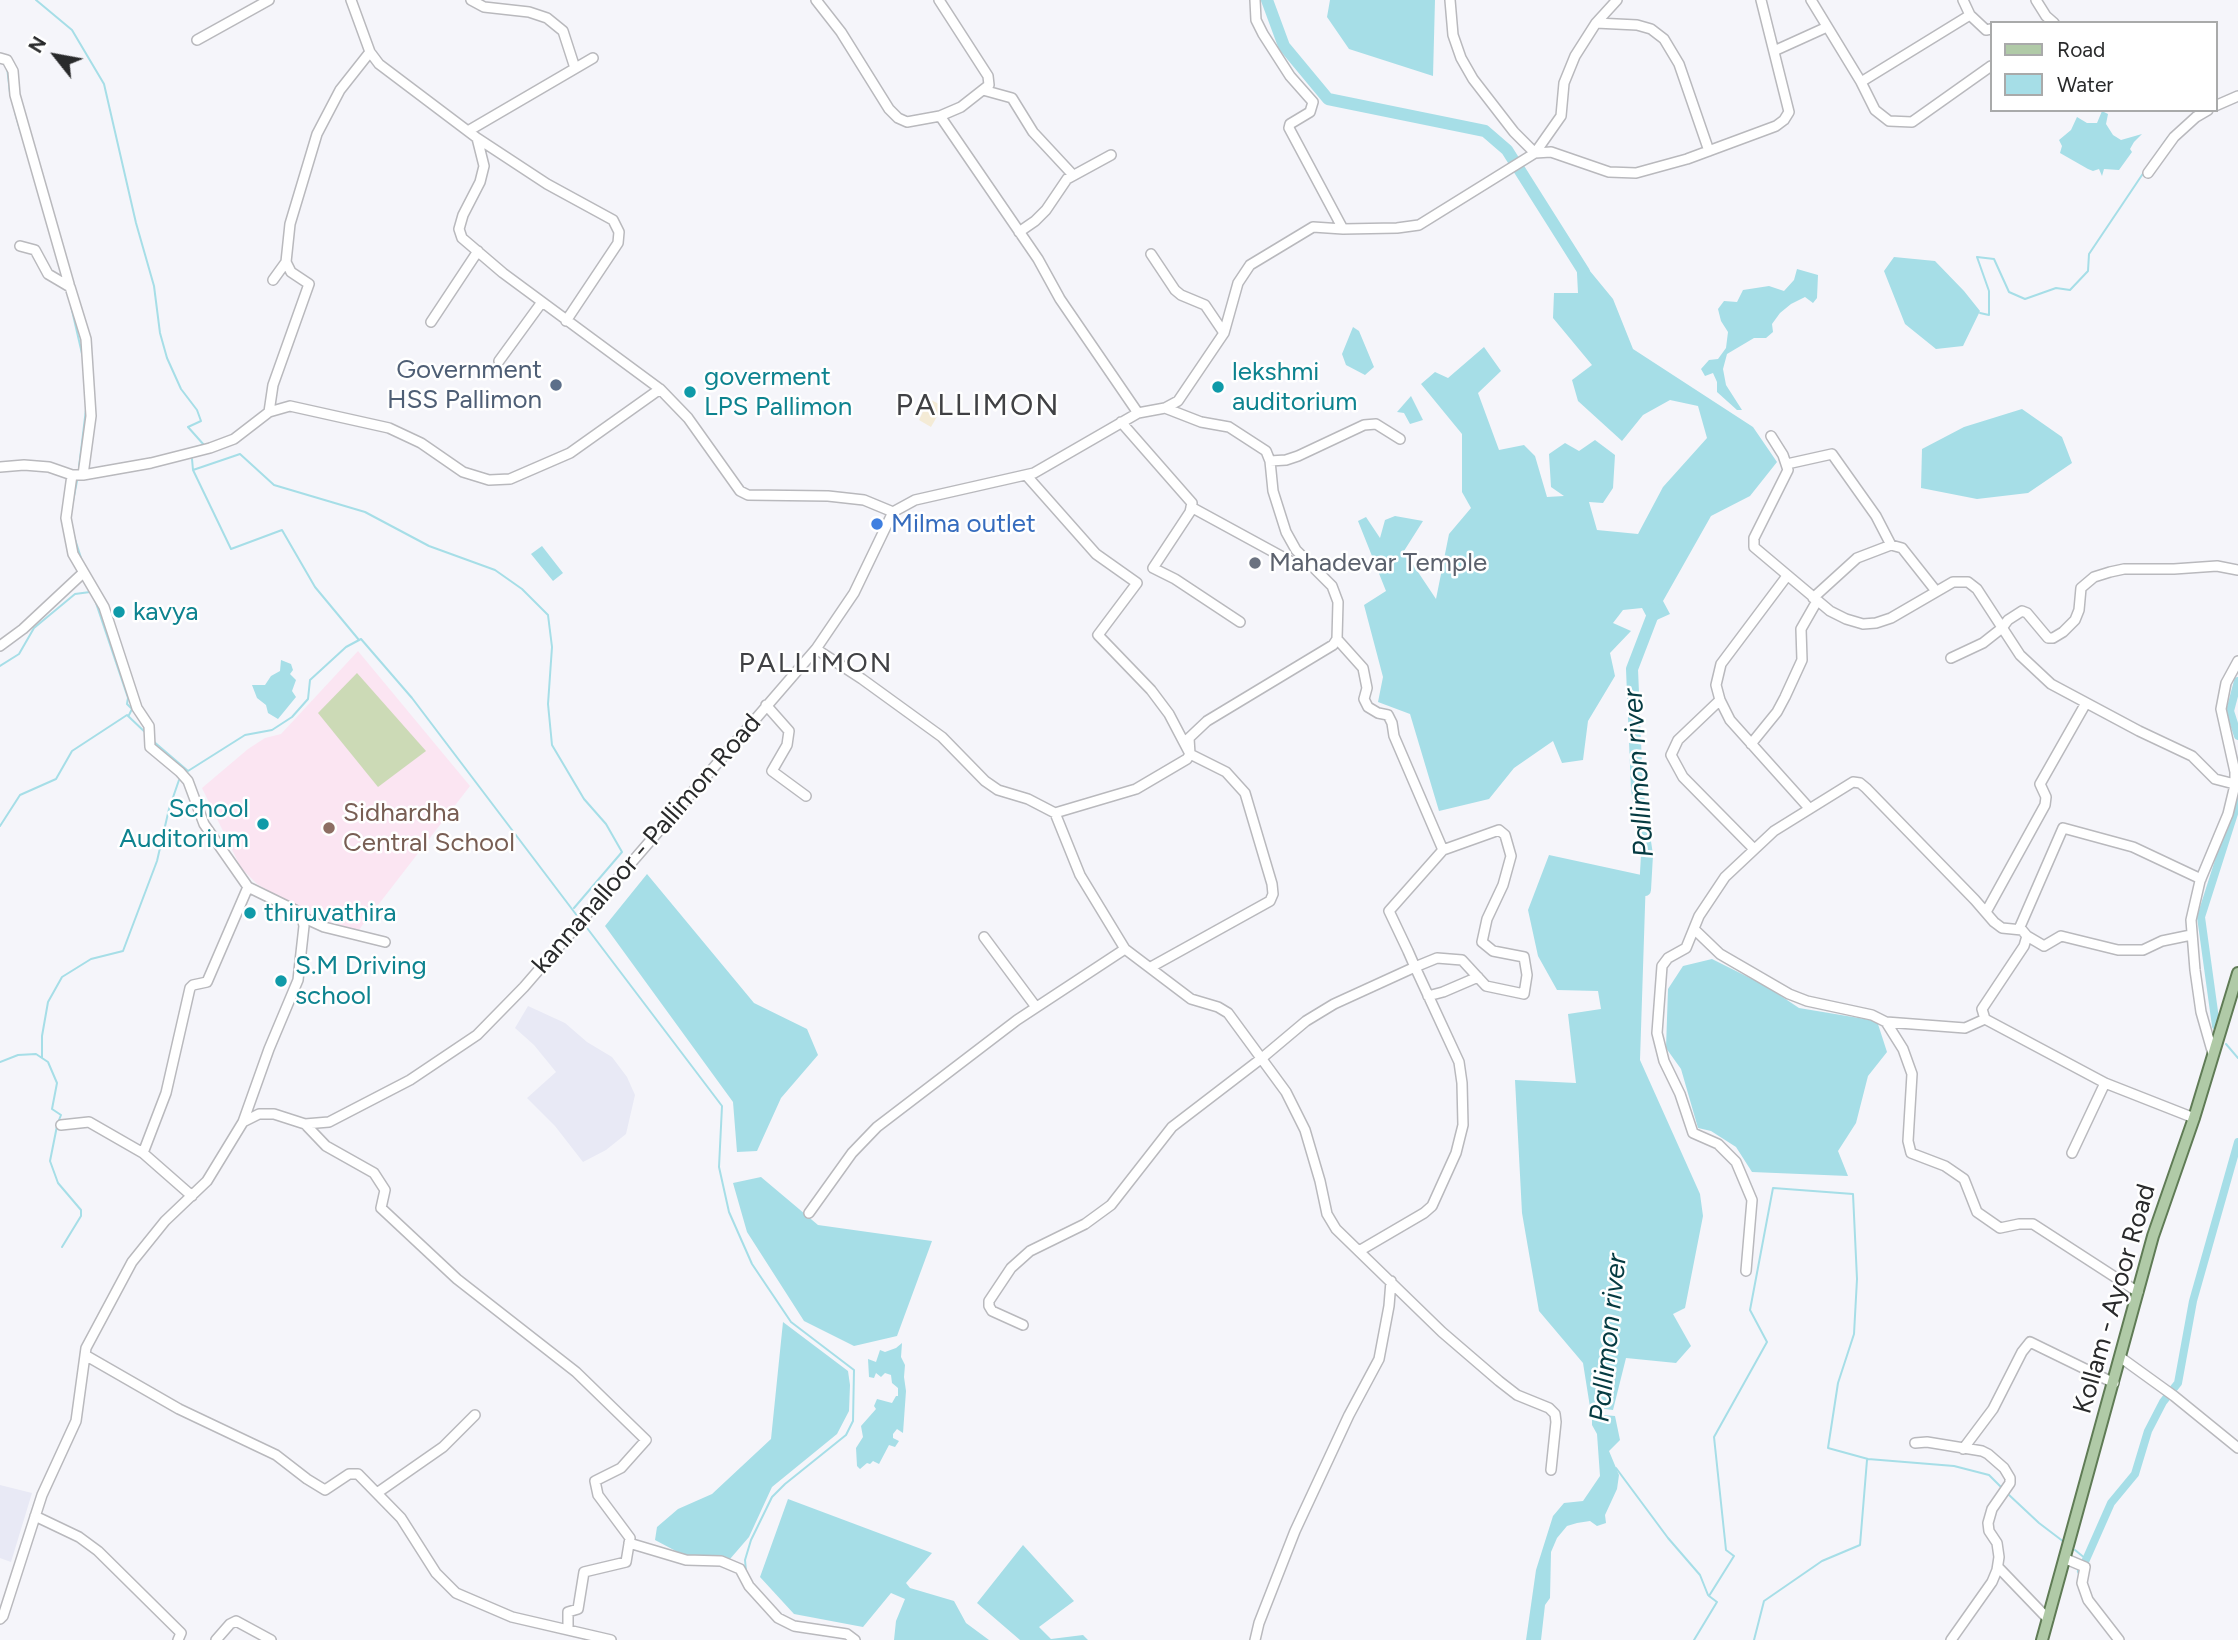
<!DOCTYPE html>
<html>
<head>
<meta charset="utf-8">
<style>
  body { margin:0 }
  #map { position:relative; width:2238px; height:1640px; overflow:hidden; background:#f5f5fa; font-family:Figtree,sans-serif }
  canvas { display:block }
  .legend { position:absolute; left:1990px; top:21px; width:228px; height:91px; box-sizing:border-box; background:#fff; border:2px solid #a9aaaa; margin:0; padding:9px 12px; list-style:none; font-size:21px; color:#292a2b }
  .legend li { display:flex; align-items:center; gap:14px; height:35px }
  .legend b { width:35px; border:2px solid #a9aaaa }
  .north { position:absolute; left:21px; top:21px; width:70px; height:70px; -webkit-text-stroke:5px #fff; paint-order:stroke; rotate:301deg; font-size:19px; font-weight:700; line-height:28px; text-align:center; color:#292a2b }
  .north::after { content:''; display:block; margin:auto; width:24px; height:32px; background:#292a2b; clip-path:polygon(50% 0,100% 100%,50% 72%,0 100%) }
</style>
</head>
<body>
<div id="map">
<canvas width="2238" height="1640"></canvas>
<ul class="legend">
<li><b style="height:9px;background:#b0caa7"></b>Road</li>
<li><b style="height:19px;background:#a6dee7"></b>Water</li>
</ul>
<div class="north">N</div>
</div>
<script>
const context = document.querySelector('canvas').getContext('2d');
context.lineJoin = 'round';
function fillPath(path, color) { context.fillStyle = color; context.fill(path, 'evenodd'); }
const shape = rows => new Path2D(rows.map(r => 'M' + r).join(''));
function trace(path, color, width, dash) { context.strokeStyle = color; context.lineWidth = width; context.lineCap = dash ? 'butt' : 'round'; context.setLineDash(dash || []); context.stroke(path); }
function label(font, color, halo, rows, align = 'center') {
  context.font = font + ' Figtree,sans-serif'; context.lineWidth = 5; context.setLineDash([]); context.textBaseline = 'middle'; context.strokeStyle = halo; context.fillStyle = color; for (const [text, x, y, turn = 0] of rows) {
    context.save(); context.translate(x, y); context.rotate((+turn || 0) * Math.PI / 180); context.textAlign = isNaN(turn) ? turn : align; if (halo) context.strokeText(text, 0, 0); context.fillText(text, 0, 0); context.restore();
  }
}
fillPath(shape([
  [528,1006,565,1023,587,1042,612,1057,627,1077,635,1095,626,1134,606,1150,583,1162,555,1126,527,1098,556,1072,534,1045,515,1028],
  [0,1485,32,1493,11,1562,0,1558]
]), '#e8e9f5');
fillPath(shape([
  [358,651,470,786,358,931,310,915,257,884,241,868,202,788,248,749,265,738,281,734]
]), '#fbe5f2');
fillPath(shape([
  [929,399,943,406,931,427,919,420]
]), '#f4ebd6');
fillPath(shape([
  [357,673,426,751,378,787,318,713]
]), '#ccdab6');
fillPath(shape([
  [1330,0,1435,0,1433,76,1349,49,1327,17],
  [2102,111,2108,114,2106,124,2113,135,2121,140,2142,134,2134,142,2130,149,2132,152,2119,170,2104,169,2102,176,2099,169,2093,171,2088,169,2060,153,2062,146,2059,140,2071,130,2077,117,2087,123,2097,123],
  [1576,254,1613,299,1633,349,1753,427,1777,462,1750,496,1711,516,1663,601,1670,614,1650,623,1642,608,1623,610,1613,623,1631,631,1610,653,1615,676,1588,721,1583,760,1562,763,1553,741,1514,768,1489,799,1439,811,1410,714,1378,702,1383,677,1364,605,1386,591,1358,521,1366,517,1380,538,1385,520,1395,516,1423,521,1404,551,1436,599,1449,534,1471,508,1462,492,1462,434,1421,384,1435,372,1448,378,1484,347,1501,371,1478,393,1499,450,1524,445,1535,456,1547,497,1564,496,1551,487,1549,454,1565,443,1579,451,1595,440,1615,455,1613,488,1603,503,1589,502,1597,530,1638,534,1663,487,1707,438,1698,406,1670,400,1643,415,1622,441,1578,401,1572,380,1592,365,1553,318,1554,293,1578,293],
  [1894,257,1935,261,1964,291,1980,311,1963,346,1936,349,1905,324,1884,271],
  [1797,269,1818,275,1817,298,1813,303,1805,297,1791,304,1780,313,1772,324,1773,332,1766,338,1754,338,1727,354,1723,369,1726,385,1742,410,1737,410,1717,392,1717,382,1713,373,1705,376,1701,369,1709,360,1718,359,1726,348,1728,332,1721,321,1718,309,1724,301,1737,302,1743,290,1769,286,1784,291,1794,280],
  [1353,327,1359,331,1374,367,1365,375,1346,365,1342,354],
  [1411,396,1423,420,1410,424,1404,413,1397,412],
  [2022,409,2062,437,2072,463,2028,493,1977,499,1921,488,1922,449,1964,427],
  [542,546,563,573,553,581,531,554],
  [281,660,291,664,293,670,290,674,296,680,292,691,296,697,278,719,268,713,266,705,257,698,252,685,265,685,271,676,280,671],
  [1549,855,1646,876,1640,1060,1700,1194,1703,1216,1685,1308,1673,1314,1691,1346,1676,1363,1626,1358,1613,1410,1590,1407,1583,1363,1539,1311,1522,1213,1515,1080,1576,1083,1568,1014,1601,1009,1598,991,1557,990,1538,956,1528,910],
  [647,874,754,1003,807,1029,818,1055,781,1098,757,1151,737,1152,733,1102,605,926],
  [1712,959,1766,986,1799,1008,1877,1021,1887,1052,1868,1076,1856,1123,1838,1151,1848,1176,1752,1172,1736,1147,1711,1131,1698,1128,1681,1069,1666,1048,1668,989,1683,966],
  [761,1177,818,1225,932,1241,897,1336,854,1346,804,1321,747,1232,733,1183],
  [783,1322,848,1371,850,1385,849,1411,837,1434,772,1487,749,1537,730,1559,689,1558,655,1540,657,1527,678,1509,712,1494,771,1439],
  [902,1343,901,1357,905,1365,904,1377,906,1391,903,1433,897,1429,893,1434,893,1438,899,1441,895,1447,889,1445,879,1464,873,1461,870,1464,867,1463,860,1469,857,1466,856,1448,863,1437,861,1426,876,1409,874,1406,877,1399,892,1403,896,1396,898,1396,898,1388,892,1383,891,1375,885,1373,881,1377,876,1373,874,1378,869,1377,868,1359,876,1362,880,1350,885,1352,896,1348],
  [1592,1414,1615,1416,1620,1440,1609,1451,1619,1475,1617,1489,1605,1515,1606,1523,1597,1526,1590,1521,1577,1523,1567,1526,1557,1538,1551,1552,1550,1598,1545,1605,1541,1640,1526,1640,1536,1570,1553,1516,1564,1503,1583,1501,1600,1476,1597,1434,1592,1425],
  [788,1499,932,1553,906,1583,910,1588,954,1601,966,1623,989,1640,894,1640,896,1621,905,1599,891,1593,863,1627,794,1614,760,1577],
  [1023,1545,1074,1601,1039,1627,1051,1639,1083,1635,1088,1640,1020,1640,977,1603]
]), '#a6dee7');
trace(shape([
  [36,0,72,30,104,84,136,223,154,286,160,333,167,358,181,389,197,410,201,421,188,427,204,445,196,447],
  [7,67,10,93],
  [15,112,20,130],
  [2159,150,2168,137],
  [71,306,83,358],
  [1980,313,1989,315,1989,291,1977,257,1994,259,2009,292,2025,299,2056,288,2070,290,2088,271,2089,254,2144,172],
  [192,459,193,470,231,549,282,530,315,587,359,640],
  [79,467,86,409],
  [193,470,240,454,274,485,365,512,429,546,495,570,522,589,548,615,552,647,548,704,552,745,584,799,606,824,622,852,574,908],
  [73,501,77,481],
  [73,533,82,561],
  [95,600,128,698,127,704,132,709,129,715],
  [0,666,19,654,34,628,75,594,90,592],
  [153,741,188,771,245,735,272,730,292,717,308,699,310,680,346,647,361,639,412,698,578,917],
  [0,826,20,795,56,779,72,751,127,715,147,734],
  [584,924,722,1106,719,1167,729,1212,752,1264,791,1322,854,1370,853,1421,846,1435,785,1484,772,1497,751,1540,745,1560,746,1571],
  [2226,1044,2238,1058],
  [42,1058,42,1036,48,1002,62,977,91,959,123,951,157,861,169,809,179,780],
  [0,1062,18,1055,36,1054,48,1062,57,1083,52,1109,61,1115,59,1120],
  [57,1126,50,1161,58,1183,81,1210,81,1216,62,1247],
  [1616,1468,1668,1538,1700,1575,1708,1595],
  [2008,1494,2039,1523,2064,1542],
  [2075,1550,2086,1559],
  [1694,1640,1717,1602,1709,1596,1734,1556,1726,1550,1714,1437,1767,1342,1750,1310,1773,1188,1853,1194,1857,1279,1854,1334,1838,1383,1828,1448,1868,1459,1954,1466,1989,1475,2002,1488],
  [1754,1640,1764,1601,1822,1561,1860,1545,1867,1460]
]), '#a6dee7', 2);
trace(shape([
  [2238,681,2230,711,2238,736],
  [2216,1026,2201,917,2238,801],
  [2081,1571,2111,1503,2135,1474,2148,1431,2163,1402,2178,1383,2193,1301,2238,1142]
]), '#a6dee7', 8);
trace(shape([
  [1267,0,1284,46,1328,99,1485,131,1507,150,1584,272],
  [1645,890,1647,855,1637,789,1632,669,1655,609]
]), '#a6dee7', 12);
const minor = shape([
  [351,0,370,52,379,64,477,138,484,166,480,182,463,215,459,229,462,238,503,273,660,389,688,418,740,491,748,495,828,496,864,500,893,512],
  [471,0,484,7,529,12,547,18,563,31,575,68],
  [816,0,841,32,889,109,898,118,907,122,940,116,961,107,989,85,988,76,939,0],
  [1255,0,1256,20,1263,34,1290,76,1313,102,1310,112,1290,124,1289,128,1343,229],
  [1450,0,1453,35,1461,58,1473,79,1514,132,1535,153,1561,116,1564,83,1575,56,1596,23,1617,0],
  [1811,0,1861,82,1875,110,1889,121,1912,122,1991,66],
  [1963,0,1970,15,1986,30,1991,29],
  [2036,0,2046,16,2054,23],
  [1596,23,1637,25,1651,29,1664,39,1679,64,1709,151],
  [197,40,269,0],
  [1774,51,1827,27],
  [0,58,7,60,13,71,15,95,69,284],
  [1861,82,1970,15],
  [983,90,1012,98,1033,132,1073,175],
  [2215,106,2238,96],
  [940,116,1038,259,1060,299,1138,413],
  [468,131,593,58],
  [477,138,547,184,613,220,619,232,618,243,566,321],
  [2148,173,2174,137,2196,117,2208,110],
  [1019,232,1035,221,1046,210,1067,179,1111,155],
  [20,246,35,250,48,274,70,287,86,339,91,416,83,475],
  [1151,254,1175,290,1181,295,1205,305,1224,333],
  [273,280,286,262,290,224,317,134,340,90,370,52],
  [431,322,478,251],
  [499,361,542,302],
  [269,412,273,385,309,284,291,272,286,262],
  [1121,422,1192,503,1190,512,1153,568,1175,579,1240,622],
  [1771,436,1783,455,1788,470,1754,538,1754,547,1830,611,1846,619,1863,624,1876,623,1891,618,1953,582,1968,582,1977,589,2020,655,2051,684,2139,731,2192,756,2215,779,2238,785],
  [1270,461,1286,460,1298,456,1364,425,1376,424,1400,439],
  [1787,464,1832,454,1876,516,1891,545],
  [0,467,24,465,49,467,72,475,83,475,151,463,210,448,234,439,269,412,290,406,389,428,421,443,463,472,489,480,510,479,570,453,660,389],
  [72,475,66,518,73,554,104,607,137,708,149,726,150,747,180,772,188,781,204,824,248,887,295,910,302,917,304,926,298,980,269,1049,243,1122],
  [1026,475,1096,554,1137,583,1098,635,1151,690,1169,714,1190,754,1226,772,1245,793,1272,884,1273,894,1270,901,1151,967],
  [1191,507,1290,561],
  [1787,576,1721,664,1716,685,1720,700,1730,720,1809,808],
  [1813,598,1857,558,1891,545,1902,548,1936,591],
  [1337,639,1363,668,1367,688,1364,699,1368,707,1378,713,1388,715,1392,723,1394,736,1443,850],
  [0,646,23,629,83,573],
  [816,649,862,679,942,737,985,781,998,790,1028,799,1055,813,1136,789,1187,759,1190,754,1189,738,1207,721,1333,645,1337,639,1338,602,1332,586,1296,550,1286,532,1273,491,1270,461,1266,451,1229,427,1201,422,1165,408],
  [1951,658,1983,643,2002,628,2008,620,2022,611,2027,613,2048,638,2053,638,2063,632,2075,620,2079,610,2081,588,2094,577,2110,572,2124,569,2174,569,2217,566,2238,570],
  [1720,700,1678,740,1671,755,1683,777,1754,849],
  [766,705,789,731,787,745,772,771,806,796],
  [1751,744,1777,712,1785,697,1802,660,1801,629,1817,601],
  [1055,813,1080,875,1125,949,1191,999,1218,1007,1228,1013,1286,1092,1305,1130,1320,1181,1327,1214,1336,1229,1442,1332,1499,1381,1517,1395,1549,1408,1555,1414,1556,1422,1551,1470],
  [1986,912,2045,805,2046,797,2040,784,2086,703],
  [302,917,324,927,385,942],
  [1694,929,1720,954,1789,994,1807,1001,1872,1015,1886,1022,1903,1049,1912,1074,1908,1141,1911,1153,1945,1166,1964,1179,1977,1212,2000,1228,2019,1224,2033,1224,2138,1292],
  [2019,929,2063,828,2133,847,2201,879],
  [2027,936,2044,946,2061,936,2118,950,2143,950,2162,941,2191,935],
  [984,937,1036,1007],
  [1428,996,1443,992,1478,977],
  [1886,1022,1965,1028,1985,1019],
  [2213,1054,2201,1012,2195,970,2191,920,2200,881,2228,814,2235,785,2235,772,2221,709,2226,683,2238,661],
  [305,1124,326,1146,374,1173,385,1190,381,1208,457,1279,576,1372,646,1440,621,1468,595,1481,598,1495,630,1538,626,1562,584,1572,578,1609,568,1612,568,1630],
  [61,1125,89,1122,143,1153,192,1196],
  [143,1153,166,1093,190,988,193,985,207,982,248,887],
  [2072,1153,2105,1083],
  [809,1213,852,1153,877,1127,1017,1020,1125,949],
  [1746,1271,1752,1200,1736,1162,1718,1144,1693,1133,1680,1094,1664,1061,1657,1033,1662,966,1668,958,1686,948,1699,916,1725,877,1774,831,1853,782,1860,783,1866,788,1975,900,1994,922,2002,928,2022,930,2027,936,2024,946,1982,1009,1985,1019,2105,1083,2194,1118],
  [1023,1325,992,1311,989,1306,989,1301,1011,1268,1030,1251,1085,1224,1111,1205,1172,1127,1262,1058,1306,1021,1334,1004,1415,967,1437,958,1462,960,1486,986,1524,994,1527,975,1524,957,1493,951,1482,942,1487,919,1503,885,1511,856,1505,835,1499,830,1443,850,1389,911,1408,951,1415,967,1459,1062,1462,1083,1463,1125,1456,1153,1432,1206,1424,1213,1359,1251],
  [85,1355,179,1409,276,1455,307,1479,325,1490,349,1474,358,1474,401,1518,436,1573,456,1593,512,1617,611,1640],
  [2120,1357,2174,1396,2238,1448],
  [1915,1443,1927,1442,1982,1451,1988,1454,2004,1468,2010,1478,2010,1483,1992,1509,1988,1523,1989,1531,1997,1543,1999,1557,1997,1570,1992,1582,1951,1640],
  [1963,1449,1993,1409,2022,1352,2030,1342,2114,1383],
  [377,1493,443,1447,475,1415],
  [35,1516,79,1537,98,1551,181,1633,178,1640],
  [629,1543,686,1560,721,1561,740,1569,749,1586,778,1618,794,1626,847,1634,855,1640],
  [2066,1559,2085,1567,2082,1583,2088,1600,2119,1640],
  [1998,1567,2048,1619],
  [0,1619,3,1616,42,1495,76,1421,86,1348,132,1262,165,1221,207,1181,243,1122,259,1114,274,1114,305,1124,329,1122,410,1080,477,1035,524,987,816,649,854,593,893,512,915,500,1034,473,1138,413,1165,408,1178,401,1224,333,1238,283,1250,265,1313,227,1343,229,1397,228,1419,225,1535,153,1551,152,1609,172,1636,173,1687,159,1776,126,1784,120,1789,112,1761,0],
  [216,1640,230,1624,236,1621,271,1640],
  [1255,1640,1259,1623,1295,1531,1349,1415,1379,1359,1389,1306,1391,1281]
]);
const major = shape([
  [2042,1640,2153,1236,2194,1118,2238,973]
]);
trace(minor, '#b9b9bd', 12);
trace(major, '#5f7b55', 14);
trace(minor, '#fff', 9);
trace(major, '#b0caa7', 10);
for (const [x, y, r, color] of [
  [556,385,7,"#5c6f8a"],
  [1218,387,7,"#0f9aa8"],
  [690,392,7,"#0f9aa8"],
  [877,524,7,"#3f7fe0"],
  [1255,563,7,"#6b7280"],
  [119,612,7,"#0f9aa8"],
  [263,824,7,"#0f9aa8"],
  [329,828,7,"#8d6e63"],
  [250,913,7,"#0f9aa8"],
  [281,981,7,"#0f9aa8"]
]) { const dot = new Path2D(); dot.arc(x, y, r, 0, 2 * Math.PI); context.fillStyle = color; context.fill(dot); trace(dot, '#fff', 2.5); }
label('26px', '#4e5e75', '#fff', [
  ["Government",542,370],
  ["HSS Pallimon",542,400]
], 'right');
label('26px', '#0d838f', '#fff', [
  ["lekshmi",1232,372],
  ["auditorium",1232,402],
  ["goverment",704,377],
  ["LPS Pallimon",704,407],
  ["kavya",133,612],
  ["School",249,809,"right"],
  ["Auditorium",249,839,"right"],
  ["thiruvathira",264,913],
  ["S.M Driving",295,966],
  ["school",295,996]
], 'left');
label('26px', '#366cbe', '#fff', [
  ["Milma outlet",891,524]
], 'left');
label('26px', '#5b616d', '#fff', [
  ["Mahadevar Temple",1269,563]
], 'left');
label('26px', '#785e54', '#fff', [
  ["Sidhardha",343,813],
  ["Central School",343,843]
], 'left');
label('26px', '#292a2b', '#fff', [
  ["kannanalloor - Pallimon Road",647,844,-49],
  ["Kollam - Ayoor Road",2115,1299,-74]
]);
context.letterSpacing = '2px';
label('28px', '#404144', '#fff', [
  ["PALLIMON",816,664]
]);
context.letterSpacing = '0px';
label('italic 28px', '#053b42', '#fff', [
  ["Pallimon river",1639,773,-94],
  ["Pallimon river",1609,1338,-84]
]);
context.letterSpacing = '2px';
label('30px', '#404144', '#fff', [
  ["PALLIMON",978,406]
]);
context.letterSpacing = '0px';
</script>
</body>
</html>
